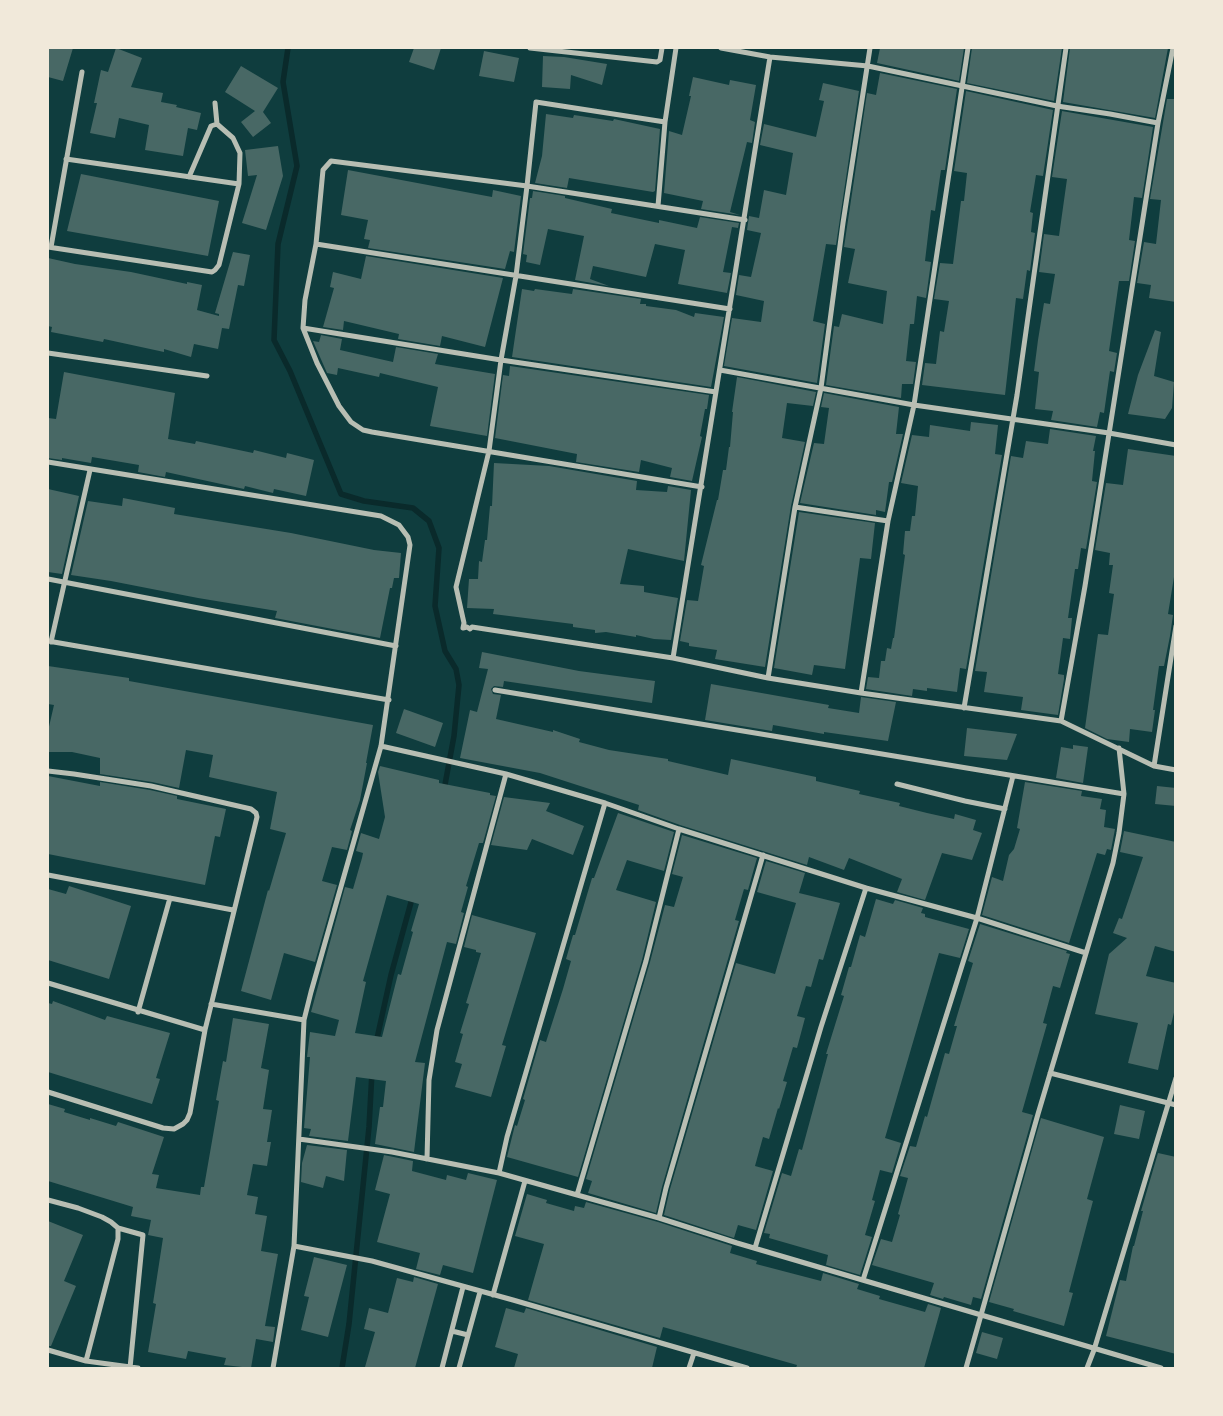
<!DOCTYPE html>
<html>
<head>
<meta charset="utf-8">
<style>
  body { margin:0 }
  #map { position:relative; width:1223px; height:1416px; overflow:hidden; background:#0f3d3e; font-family:"Work Sans",sans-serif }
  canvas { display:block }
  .frame { position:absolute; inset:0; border:49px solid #f1e9da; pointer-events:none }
</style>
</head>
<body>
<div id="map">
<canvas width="1223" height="1416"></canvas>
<div class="frame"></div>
</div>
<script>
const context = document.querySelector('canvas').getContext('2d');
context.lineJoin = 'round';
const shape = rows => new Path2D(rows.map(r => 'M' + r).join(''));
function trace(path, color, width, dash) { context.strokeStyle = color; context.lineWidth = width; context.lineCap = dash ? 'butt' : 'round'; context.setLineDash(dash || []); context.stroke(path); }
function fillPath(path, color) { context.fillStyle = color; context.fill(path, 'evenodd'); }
trace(shape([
  [288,48,283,82,297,166,278,244,274,340,290,371,341,494,364,501,413,508,429,521,439,548,435,606,445,651,456,669,459,685,454,736,444,790],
  [376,1043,391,975,413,895],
  [342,1368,349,1324,369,1127,372,1072]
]), '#0a2a2b', 5.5);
fillPath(shape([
  [48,48,73,48,63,81,48,77],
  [116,48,142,58,131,87,163,93,161,102,177,105,176,107,201,113,197,130,188,128,183,156,145,150,149,125,119,118,115,138,90,133,97,103,94,103,101,70,108,72],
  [414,48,441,48,434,70,409,62],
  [880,48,964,48,959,81,877,63],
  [972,48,1062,48,1054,101,967,83],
  [1070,48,1168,48,1155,118,1063,102],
  [484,51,519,58,514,82,479,76],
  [543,56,564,57,607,64,602,85,571,75,570,89,542,87],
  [241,66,278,88,263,112,271,123,253,137,241,122,255,111,225,92],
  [880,73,957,89,945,170,941,170,935,211,931,210,925,261,931,262,926,298,917,296,914,324,910,324,906,361,916,362,913,384,902,384,901,398,826,385,834,326,839,327,842,314,883,324,887,291,848,283,855,249,844,247,867,93,876,95],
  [693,77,729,85,730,80,756,85,750,120,755,122,752,143,747,142,730,212,740,215,701,209,703,201,664,193,669,131,682,135,691,96,689,96],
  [823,83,859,91,836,245,826,244,813,321,825,324,817,383,724,366,732,318,761,322,764,301,736,295,739,275,751,277,761,233,747,230,749,216,759,218,764,190,786,195,793,153,760,145,764,124,816,137,824,101,819,100],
  [966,91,1053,110,1043,176,1036,175,1030,212,1033,213,1031,232,1035,233,1030,271,1027,270,1023,299,1016,298,1005,395,922,385,925,363,936,364,940,331,944,332,949,301,934,299,940,263,953,264,961,201,964,201,967,173,954,171],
  [1167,99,1176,99,1176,302,1149,298,1151,285,1137,283,1144,242,1156,244,1161,200,1150,199],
  [1062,111,1153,127,1142,198,1134,197,1129,240,1135,241,1129,281,1119,281,1109,351,1117,353,1114,372,1110,371,1104,413,1100,412,1097,427,1051,420,1053,411,1035,409,1039,372,1034,371,1038,340,1044,303,1050,304,1055,274,1039,272,1044,234,1059,236,1067,179,1052,177],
  [546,114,573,118,574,115,613,121,614,119,660,129,655,191,653,192,569,178,567,188,535,183,542,156],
  [278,146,283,176,266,230,242,223,257,175,248,176,245,150],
  [348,170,492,197,493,190,521,196,514,252,510,251,505,269,368,248,370,240,364,239,368,220,341,215],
  [81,174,219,201,208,256,67,231],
  [533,191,565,196,565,198,612,209,611,213,659,223,659,220,697,228,700,217,739,223,738,228,732,227,723,272,731,273,727,293,678,284,685,250,655,244,646,277,593,266,590,279,609,286,575,280,584,236,548,229,540,265,526,262,527,255,523,254,530,198,532,198],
  [233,252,250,255,244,286,238,285,229,329,222,328,218,349,194,344,191,357,164,349,164,352,104,339,103,342,51,332,52,327,48,326,48,258,75,264,131,272,187,284,187,282,202,285,197,310,219,316,219,314,215,313],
  [366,256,503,278,485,347,442,336,440,346,398,339,399,334,344,321,343,330,323,327,334,288,330,287,333,272,361,279],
  [522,289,534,291,535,289,572,294,573,289,641,299,640,304,646,304,646,306,676,310,694,317,695,313,724,317,711,387,512,357],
  [1155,330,1161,332,1154,376,1174,382,1172,408,1165,419,1128,414,1138,375],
  [321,335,342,339,340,350,393,362,396,347,438,354,435,364,495,374,487,436,430,426,438,387,380,373,379,377,338,368,337,375,327,373,313,341,319,342],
  [510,366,709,395,707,409,705,409,700,436,702,437,692,481,670,477,672,468,641,460,639,472,576,462,577,454,495,438,503,375,509,376],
  [64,372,175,393,168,439,195,444,196,441,253,453,254,450,286,458,287,453,314,460,306,496,274,489,273,493,245,486,244,489,166,472,165,477,138,472,139,465,92,457,91,463,62,458,62,460,48,458,48,418,56,419],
  [737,377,816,392,813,406,787,403,782,438,805,442,791,506,765,667,715,659,717,650,689,646,689,643,680,641,687,600,698,601,704,566,701,565,717,500,718,500,723,470,726,470,729,447,730,447,733,412,732,412],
  [824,393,899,407,896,434,903,434,892,482,889,482,885,512,876,510,876,515,800,503,814,443,824,444,829,408,821,407],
  [971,422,998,425,995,454,1002,455,966,669,960,668,957,692,927,688,927,691,913,689,912,696,866,689,868,677,879,678,881,661,885,661,887,648,891,649,893,638,894,638,905,555,903,554,905,531,910,531,912,516,915,516,918,486,901,483,912,435,929,437,930,425,970,431],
  [1050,429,1096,436,1093,451,1095,451,1092,481,1097,482,1086,549,1081,548,1078,569,1075,569,1068,618,1072,618,1070,639,1063,638,1058,674,1064,675,1064,679,1058,715,1021,710,1023,697,984,692,987,672,975,671,1011,456,1023,458,1026,441,1048,444],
  [1128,449,1176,456,1176,578,1174,577,1168,614,1173,615,1170,636,1164,666,1159,666,1153,710,1155,710,1152,732,1130,729,1129,742,1107,739,1085,728,1098,634,1108,635,1114,594,1109,593,1113,565,1109,565,1110,553,1095,550,1106,483,1123,485],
  [494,463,549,466,637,481,636,490,667,492,668,486,691,490,684,561,628,549,620,584,644,586,644,592,678,598,671,640,654,639,636,635,636,637,606,632,595,633,595,630,573,627,573,624,493,614,494,609,467,608,469,579,478,579,479,561,482,562,485,540,487,540,490,506,492,506],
  [48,489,79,496,62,574,48,572],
  [123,498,175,508,174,514,291,533,374,550,401,553,399,578,394,578,392,588,390,588,380,638,275,618,277,611,198,598,111,581,71,575,88,501,122,506],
  [799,512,875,523,871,559,860,558,845,669,814,665,812,675,774,668],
  [482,652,579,671,655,681,652,703,504,681,503,687,494,686,491,689,493,694,501,695,496,719,553,732,553,730,580,739,579,742,609,750,668,759,668,761,728,775,731,759,816,777,816,781,860,791,859,794,900,803,899,806,927,813,954,819,955,814,976,820,973,830,982,833,972,860,942,853,925,900,897,892,902,879,849,858,844,870,809,857,807,865,680,825,638,810,639,805,540,773,460,758,470,710,477,712,488,669,479,668],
  [48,666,129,678,129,681,373,725,366,763,367,763,360,800,350,830,352,831,347,850,332,847,322,881,337,885,315,962,284,953,271,1000,241,991,268,890,269,891,286,833,270,829,277,792,209,777,213,755,186,750,179,788,152,782,100,774,100,758,72,752,48,752,48,731,54,705,48,704],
  [711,684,829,705,828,708,859,713,861,697,896,702,888,741,824,732,824,734,773,725,772,731,705,720],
  [404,709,443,723,435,747,396,733],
  [967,728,1017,734,1007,760,964,756],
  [1073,745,1088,747,1083,783,1056,778,1061,747,1073,749],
  [380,766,439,780,439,783,490,793,490,795,496,796,483,843,479,843,466,886,468,887,461,912,464,913,456,944,447,942,415,1062,425,1063,414,1152,375,1144,380,1107,383,1107,386,1081,356,1077,348,1141,309,1136,311,1129,304,1128,310,1057,307,1057,310,1032,335,1036,339,1020,311,1012,345,887,353,889,362,858,363,853,356,851,361,833,379,839,385,817,378,772],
  [387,895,419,904,411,931,413,932,401,975,398,974,382,1037,355,1033,366,982,363,981],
  [48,776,100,786,100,782,150,790,177,796,177,799,226,809,220,837,215,836,205,885,48,854],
  [1025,782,1082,791,1081,796,1102,799,1100,809,1106,810,1104,827,1115,829,1111,850,1107,849,1105,855,1097,853,1069,943,982,915,992,877,1003,881,1009,855,1014,849,1020,829,1017,828],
  [1157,786,1176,788,1176,806,1155,804],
  [504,797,550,803,546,811,584,826,573,855,532,839,527,850,491,845],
  [618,813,674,832,664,871,627,860,616,890,656,902,642,960,578,1177,507,1157,515,1125,517,1126,525,1100,523,1099,540,1040,546,1042,563,989,571,961,566,959,573,935,575,935,592,878,594,878],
  [1124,831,1176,842,1176,952,1155,946,1146,976,1176,983,1176,1004,1171,1025,1168,1024,1158,1070,1128,1063,1138,1023,1095,1014,1109,954,1127,938,1113,933,1119,918,1122,919,1143,857,1120,852],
  [682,835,757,858,748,890,744,889,735,920,739,921,662,1187,656,1213,588,1193,592,1181,586,1179,650,962,665,905,674,907,683,877,672,874],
  [766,861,805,873,799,893,840,903,823,960,819,959,811,987,806,986,797,1016,805,1018,797,1048,793,1047,783,1081,787,1082,779,1109,778,1108,769,1139,763,1137,755,1166,773,1171,756,1230,738,1225,734,1238,664,1215,670,1189,736,963,775,974,785,940,796,903,757,892],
  [69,886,131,906,109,979,48,960,48,889,66,894],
  [876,899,893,904,895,900,923,908,921,913,925,914,925,917,969,929,960,958,939,953,885,1138,901,1143,892,1173,880,1170,872,1200,875,1201,865,1235,872,1237,860,1275,826,1265,828,1255,769,1238,770,1234,764,1233,782,1173,791,1176,799,1149,802,1150,828,1054,826,1054,844,996,841,995,849,967,851,967,860,935,865,937],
  [472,915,536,933,502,1045,506,1046,491,1097,455,1087,462,1064,455,1062,463,1034,460,1033,469,1004,466,1003,481,953,476,952,476,950,464,947],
  [980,924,1067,951,1066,953,1070,954,1060,988,1053,986,1043,1023,1047,1024,1022,1112,1033,1115,981,1299,973,1297,971,1305,944,1297,943,1299,930,1295,934,1283,872,1265,881,1239,892,1242,900,1215,898,1214,908,1178,900,1176,910,1146,916,1147,925,1116,927,1117,945,1053,949,1054,957,1026,954,1026,973,963,968,961],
  [53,1001,105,1020,107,1016,170,1033,156,1078,160,1079,152,1104,48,1072,48,1003,52,1004],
  [233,1018,269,1024,261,1068,269,1070,263,1109,272,1110,267,1142,271,1142,267,1166,253,1164,247,1195,258,1197,255,1214,267,1216,261,1251,278,1254,265,1326,275,1327,273,1342,256,1339,251,1368,224,1365,226,1358,188,1351,186,1359,148,1352,156,1304,153,1303,163,1238,148,1235,151,1220,131,1216,133,1207,48,1181,48,1104,65,1109,64,1112,90,1120,90,1118,116,1126,118,1122,164,1137,152,1174,159,1175,156,1188,200,1195,201,1187,204,1187,219,1101,216,1100,223,1061,226,1062],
  [1120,1105,1145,1111,1139,1139,1114,1134],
  [1041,1118,1104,1137,1087,1199,1093,1201,1069,1292,1073,1293,1064,1326,1013,1311,1014,1309,989,1302],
  [307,1145,347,1150,344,1181,326,1176,323,1188,301,1182,302,1163],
  [1158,1153,1176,1157,1176,1354,1106,1336,1120,1280,1126,1281,1133,1246,1134,1246,1143,1211,1141,1211],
  [384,1155,413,1161,412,1171,446,1180,447,1175,466,1180,468,1173,497,1180,473,1273,443,1265,440,1275,416,1269,420,1253,377,1242,390,1194,375,1190],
  [527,1194,547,1200,546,1203,574,1211,575,1206,584,1208,586,1202,658,1222,732,1246,730,1253,757,1261,756,1264,821,1281,823,1273,859,1284,857,1289,880,1296,879,1299,925,1312,928,1304,941,1308,924,1368,796,1368,797,1365,663,1327,660,1338,528,1300,544,1244,515,1236],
  [48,1221,83,1235,64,1281,76,1286,51,1346,48,1346],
  [314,1257,347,1265,328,1337,301,1330,309,1297,304,1296],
  [414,1277,438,1284,415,1368,373,1368,365,1367,375,1332,364,1329,369,1308,388,1313,397,1278,413,1282],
  [506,1308,524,1313,526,1308,657,1347,652,1368,514,1368,518,1354,495,1347],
  [982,1332,1003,1338,997,1359,976,1353]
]), '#486865');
trace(shape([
  [530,48,657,62,660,60,662,48],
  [721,48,770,57,868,66,1057,106,1110,114,1158,123],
  [665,122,536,102,527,186,516,276,501,360,489,451,456,587,464,623,463,628,467,627,470,629,472,627,673,658,768,678,861,693,1061,721,1154,766,1176,770],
  [66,159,239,184],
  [189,177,211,126,217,124],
  [658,206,665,122,676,48],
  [316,244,730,309],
  [48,247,212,272,215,270,219,265,239,184,240,153,233,138,217,124,215,103],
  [51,247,82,72],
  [303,328,501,360,716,392],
  [48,353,207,376],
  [720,370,914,405,1109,433,1176,445],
  [48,462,381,516,399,525,408,537,410,545,381,746,311,992,304,1020,294,1246,273,1368],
  [702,487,372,432,363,430,351,422,339,406,317,363,303,328,305,300,316,244,323,170,331,161,527,186,745,220],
  [795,507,888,521],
  [48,579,396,646],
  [48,641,389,700],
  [51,642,90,470],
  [673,658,770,57],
  [768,678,795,507,821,388,843,223,870,48],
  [495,690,1124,794],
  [861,693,888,521,914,405,968,48],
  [964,708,1017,395,1066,48],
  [1061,721,1085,586,1158,123,1173,48],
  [381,746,506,774,605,803,679,829,866,888,977,918,1086,953],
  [1154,766,1176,626],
  [48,771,74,774,151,786,251,809,256,813,257,817,205,1030,190,1113,187,1120,183,1124,174,1129,163,1128,48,1092],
  [897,784,965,801,1005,809],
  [48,875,233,910],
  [48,983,205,1030],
  [211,1004,304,1020],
  [138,1012,170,898],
  [1050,1073,1176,1105],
  [299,1139,392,1152,499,1173,659,1218,737,1243,1161,1368],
  [427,1159,429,1080,437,1030,506,774],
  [499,1173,507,1137,605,803],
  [577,1195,646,961,679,829],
  [48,1200,78,1208,102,1217,111,1222,118,1228,143,1235,130,1368],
  [659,1218,666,1188,763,855],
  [294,1246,372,1261,513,1300,747,1368],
  [755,1248,821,1027,866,888],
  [863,1280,977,918,1013,776],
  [493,1295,525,1181],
  [452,1331,468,1335],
  [48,1350,86,1361,138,1368],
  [86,1361,118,1239,118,1228],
  [442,1368,463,1287],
  [459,1368,480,1292],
  [689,1368,694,1353],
  [966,1368,1038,1114,1113,863,1119,833,1124,794,1119,748],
  [1087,1368,1094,1350,1176,1078]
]), '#b8beb3', 5);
</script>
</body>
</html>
